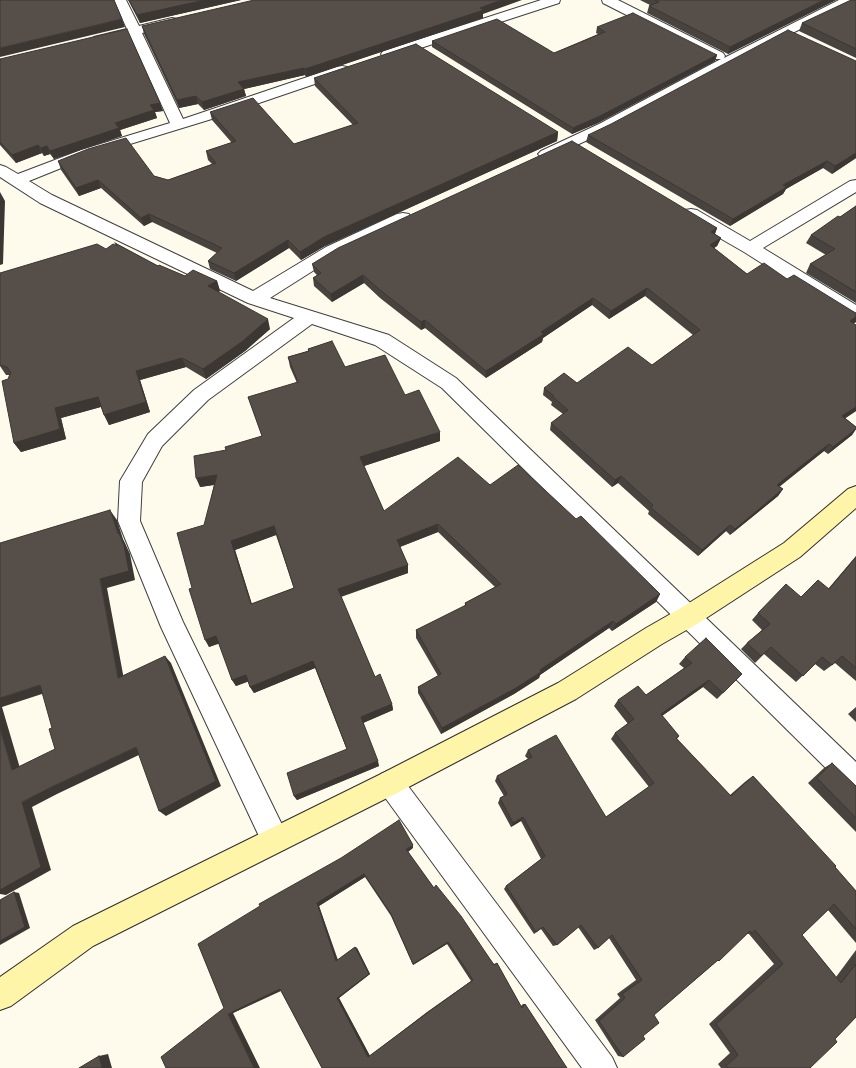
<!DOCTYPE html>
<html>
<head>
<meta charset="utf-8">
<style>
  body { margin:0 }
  canvas { display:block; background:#fffbec }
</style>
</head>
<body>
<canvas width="856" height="1068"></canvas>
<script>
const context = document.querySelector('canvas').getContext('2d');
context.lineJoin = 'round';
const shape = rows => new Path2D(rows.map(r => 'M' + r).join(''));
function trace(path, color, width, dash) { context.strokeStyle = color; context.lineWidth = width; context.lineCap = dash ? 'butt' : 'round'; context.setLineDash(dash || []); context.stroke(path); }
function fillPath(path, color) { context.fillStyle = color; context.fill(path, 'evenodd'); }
const street = shape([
  [114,0,126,0,139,26,172,18,177,19,179,22,177,25,142,33,183,119,337,67,342,66,347,67,349,70,347,73,215,118,91,156,29,181,52,195,253,291,326,247,397,214,403,213,409,214,411,218,409,222,338,255,270,298,389,335,456,378,856,762,856,793,847,789,442,388,375,345,312,324,208,400,162,446,142,482,140,521,183,622,289,839,285,849,275,853,265,849,161,627,118,521,120,481,148,434,194,390,294,318,248,303,40,203,0,177,0,165,6,167,18,174,81,150,170,123,130,36,99,44,94,43,92,40,94,37,127,29,114,0],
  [541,0,560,0,559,3,393,57,388,58,383,57,381,54,383,51,541,0],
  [602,0,618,0,723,53,725,56,724,58,839,0,855,0,854,3,782,38,609,130,551,157,546,159,541,157,538,154,541,151,599,124,721,59,713,59,603,3,602,0],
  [856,180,856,192,763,248,856,305,856,320,850,319,744,252,685,218,683,214,685,210,691,209,697,210,750,241,850,181,856,180],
  [390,770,399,774,612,1057,617,1068,582,1068,381,792,377,783,381,774,390,770]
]);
const secondary = shape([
  [856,486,856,508,800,557,697,624,662,644,576,699,399,792,93,946,11,1006,0,1010,0,977,73,926,381,774,558,683,646,628,681,608,784,543,848,489,856,486]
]);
trace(street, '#3f3f3f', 2);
trace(secondary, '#2e2e2e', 2);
fillPath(street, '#fff');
fillPath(secondary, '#fef5a8');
fillPath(shape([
  [128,0,241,0,140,23],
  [640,0,836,0,728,54,647,13,649,6,650,5],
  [856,0,856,58,799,31,802,23],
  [483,14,483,18,306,77,305,75,244,89,246,96,204,110,198,104,179,108,144,34,142,26],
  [597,27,717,55,715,61,598,123,572,134,432,47,432,41,554,53,598,34,596,33],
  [0,59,160,103,163,111,155,112,157,118,120,130,122,136,54,159,50,154,44,156,42,153,16,163,0,145],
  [856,61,856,158,832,174,823,168,786,189,783,194,730,226,586,142,588,135],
  [314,78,558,132,557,141,325,246,301,260,289,248,236,281,210,269,208,261,217,253,152,222,144,226,101,188,79,196,61,170,58,161,154,176,168,180,212,164,208,160,206,151,232,143,212,120,210,112,294,144,353,125,315,86],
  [856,206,856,303,806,273,810,264,826,255,806,243,811,235,840,217],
  [717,228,715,234,721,238,717,246,714,248,747,274,787,279,854,312,856,313,856,322,853,324,856,325,856,411,845,418,856,427,856,429,852,435,828,454,824,451,779,486,783,489,778,496,730,535,726,531,698,556,648,514,649,511,618,483,612,487,550,430,551,423,563,414,551,405,552,402,543,395,544,388,577,383,652,365,693,335,645,296,609,319,592,305,543,338,542,342,486,378,425,328,421,330,380,298,364,283,332,302,314,286,313,278,317,275,314,272,312,264],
  [115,243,158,266,185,276,217,281,220,291,218,292,270,329,245,351,206,379,186,367,140,380,150,412,109,425,101,407,61,418,66,439,21,452,14,443,8,379,9,375,6,375,0,366,0,273,106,249,116,246],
  [308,349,405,395,440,441,364,466,384,511,490,485,576,519,660,594,656,602,612,631,609,628,540,675,539,678,514,694,441,734,418,693,418,687,438,676,416,638,416,630,465,606,465,603,495,587,438,532,400,547,408,565,408,573,341,597,375,677,392,704,393,710,363,723,379,766,297,800,294,796,347,750,315,668,254,693,250,687,248,681,236,686,232,680,219,643,209,647,192,588,214,485,200,487,226,450,262,436,248,397,297,383,290,367,288,357,308,351],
  [276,535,294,588,252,604,235,550],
  [856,556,856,681,835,663,824,671,815,664,796,682,764,654,755,663,741,649,747,643,762,630,752,620,758,613,801,597,828,589],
  [685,657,742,674,717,699,703,687,662,716,679,736,677,739,730,795,746,781,753,776,856,891,856,943,828,910,802,935,836,977,856,950,856,1017,835,1039,810,1068,721,1068,718,1064,730,1053,709,1024,774,964,749,934,746,934,719,961,717,961,654,1015,643,1036,623,1057,618,1056,595,1020,620,998,617,994,636,980,609,938,598,948,594,950,578,927,557,945,553,946,541,929,534,934,504,889,506,886,541,859,521,821,511,827,498,803,500,798,504,796,495,781,497,776,528,759,525,756,528,750,606,817,649,787,611,739,615,733,628,724,614,706,618,700,646,695,684,668,679,664],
  [856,707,856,722,848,714],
  [832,763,856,786,856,832,808,783,824,768],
  [413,848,408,852,434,888,494,964,497,963,521,1006,523,1004,525,1004,567,1068,322,1068,281,991,233,1013,224,1008,198,944],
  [365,877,391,916,413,965,447,944,471,981,427,1012,370,1056,339,998,370,974,357,948,355,947,338,960,319,906]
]), '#49433f');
fillPath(shape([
  [205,0,241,0,140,23,137,15],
  [501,0,522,0,483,14,483,18,306,77,305,69],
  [824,0,836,0,728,54,730,47],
  [122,19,125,27,0,57,0,48],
  [717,55,715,61,598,123,572,134,573,128],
  [304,68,305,75,244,89,246,96,204,110,202,102,238,82],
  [196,96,198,104,179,108,177,100],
  [160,103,163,111,155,112,157,118,120,130,122,136,54,159,50,151,115,123,150,105],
  [558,132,557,141,325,246,301,260,300,252,324,237],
  [38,145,42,153,16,163,12,155],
  [47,146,50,154,44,156,41,148],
  [856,153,856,158,832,174,835,166],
  [827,161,823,168,786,189,783,194,730,226,733,219,783,185],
  [98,180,101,188,79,196,76,188],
  [0,192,5,201,3,264,0,265],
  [149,214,152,222,144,226,141,218],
  [717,228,714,236,711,232],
  [721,238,717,246,707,253,710,245],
  [288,240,289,248,236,281,234,273],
  [363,275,364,283,332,302,331,294],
  [217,281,220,291,211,297,208,286],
  [647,288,645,296,609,319,611,311],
  [593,298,592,305,543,338,542,342,486,378,486,371,541,332],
  [856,317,856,322,845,329,850,321],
  [268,319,270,329,245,351,206,379,203,369],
  [425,320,425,328,421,330,421,322],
  [182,358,186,367,140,380,150,412,109,425,104,415,136,371],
  [98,397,104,406,61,418,66,439,21,452,14,443,55,408],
  [856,407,856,411,837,424,842,416],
  [856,429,852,435,828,454,833,447],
  [440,432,440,441,361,467,360,457],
  [829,444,824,451,773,492,777,485],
  [217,475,220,484,200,487,196,478],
  [621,476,618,483,612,487,615,480],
  [783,489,778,496,730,535,735,529],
  [110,510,117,520,123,539,125,543,130,554,135,580,107,588,125,685,118,678,100,579,118,534],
  [438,524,438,532,397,548,397,540],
  [730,525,726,531,698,556,702,550],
  [274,526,276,535,235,550,254,612,251,604,231,541],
  [408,565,408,573,339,597,338,589],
  [660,594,656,602,612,631,616,624],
  [613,621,609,628,540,675,539,678,514,694,441,734,442,728,540,670],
  [216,636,221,643,209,647,205,640],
  [165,656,171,663,221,786,166,816,159,811],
  [313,661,315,668,254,693,250,687],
  [246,675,250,681,236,686,232,680],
  [709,680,703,687,656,720,661,714],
  [40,685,48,692,2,707,22,775,12,770,0,728,0,698],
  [392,704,393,710,363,723,361,717],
  [136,747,143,753,57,794,32,807,51,870,6,895,0,894,0,890,22,802,47,789],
  [378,761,379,766,297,800,294,796],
  [523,817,521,821,511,827,513,823],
  [413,845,413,848,406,853,406,849],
  [364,874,365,877,319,906,338,962,336,961,317,903],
  [14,892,19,893,30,928,0,945,0,941],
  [448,942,447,944,413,965,413,964],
  [355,947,357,948,370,974,339,998,370,1056,368,1057,337,998],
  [280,989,284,989,233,1013,260,1068,254,1068,228,1014],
  [108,1054,112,1068,102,1068,99,1056]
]), '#3c3733');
const building = shape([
  [0,0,114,0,122,19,0,48,0,0],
  [129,0,205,0,137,15,129,0],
  [254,0,501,0,480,8,484,10,305,69,304,68,238,82,244,89,202,102,196,96,177,100,142,26,254,0],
  [655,0,824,0,730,47,649,6,659,2,655,0],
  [851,0,856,0,856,49,802,23,851,0],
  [633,13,717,55,600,116,573,128,432,41,497,19,554,53,605,32,597,27,633,13],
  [127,29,160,103,150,105,154,110,115,123,119,128,50,151,47,146,41,148,38,145,12,155,0,142,0,59,127,29],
  [788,30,856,61,856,153,835,166,827,161,783,185,787,187,733,219,588,135,611,124,788,30],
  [416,44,558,132,324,237,300,252,288,240,234,273,208,261,222,248,149,214,141,218,98,180,76,188,58,161,88,149,126,138,154,176,168,180,216,163,206,151,236,141,210,112,253,98,294,144,358,123,314,78,416,44],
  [572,141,717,228,711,232,721,238,710,245,747,274,764,263,787,279,794,275,854,312,856,313,856,317,850,321,856,325,856,407,842,416,856,427,856,429,833,447,829,444,777,485,783,489,735,529,730,525,702,550,651,508,653,505,621,476,615,480,551,423,568,410,553,397,554,396,544,388,564,373,577,383,628,347,652,365,700,330,647,288,611,311,593,298,541,332,544,334,486,371,425,320,421,322,380,290,363,275,331,294,313,278,321,273,312,264,338,248,572,141],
  [856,206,856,292,810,264,835,249,811,235,838,216,840,217,856,206],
  [115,243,158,266,159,265,185,276,193,270,217,281,208,286,268,319,243,341,203,369,182,358,136,371,146,402,104,415,98,397,55,408,60,429,14,443,2,381,8,379,11,373,7,367,0,365,0,273,97,244,106,249,113,244,117,246,115,243],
  [332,341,345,367,385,355,405,395,419,390,440,432,360,457,384,511,458,457,490,485,518,465,576,519,581,516,660,594,616,624,613,621,540,670,541,672,516,688,442,728,418,687,441,674,416,630,466,605,465,603,501,584,438,524,397,540,408,565,338,589,375,677,380,674,392,704,361,717,378,761,294,796,287,773,347,749,313,661,250,687,246,675,232,680,216,636,205,640,189,589,192,588,177,533,204,525,217,475,196,478,194,456,226,450,225,447,262,436,248,397,298,382,288,357,309,351,308,349,332,341],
  [274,526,294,588,251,604,231,541,274,526],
  [110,510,118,534,119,533,124,545,129,571,100,579,118,678,165,656,216,781,159,811,136,747,47,789,22,802,41,867,0,890,0,728,12,770,55,749,49,729,52,728,40,685,0,698,0,543,110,510],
  [856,557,856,668,842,656,832,665,822,657,803,676,771,647,761,656,747,643,770,624,758,613,786,584,801,597,818,580,829,589,856,557],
  [706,638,742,674,723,693,709,680,661,714,679,736,676,738,731,796,753,776,836,866,835,867,856,891,856,929,834,904,802,935,841,983,856,964,856,1017,835,1039,837,1042,810,1068,728,1068,726,1066,738,1055,716,1024,783,964,755,930,752,933,750,931,719,961,718,960,654,1015,659,1023,643,1036,645,1039,623,1057,599,1021,625,998,622,994,642,980,612,935,598,948,581,925,557,945,543,927,536,932,506,886,545,856,523,817,513,823,500,798,507,794,497,776,532,757,528,750,556,735,606,817,654,783,615,733,634,719,618,700,638,686,646,695,692,663,685,657,706,638],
  [832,763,856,786,856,818,817,778,832,763],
  [399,820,413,845,406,849,434,888,436,885,461,916,494,965,497,963,522,1008,525,1004,567,1068,322,1068,280,989,228,1014,254,1068,166,1068,161,1057,224,1008,198,944,260,906,259,904,341,858,399,820],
  [364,874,391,914,413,964,448,942,473,980,427,1013,368,1057,337,998,369,974,355,947,336,961,317,903,364,874],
  [14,892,25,927,0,941,0,900,14,892],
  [99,1056,102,1068,79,1068,99,1056]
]);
fillPath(building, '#554e49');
trace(building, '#3c3733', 1);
</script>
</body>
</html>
